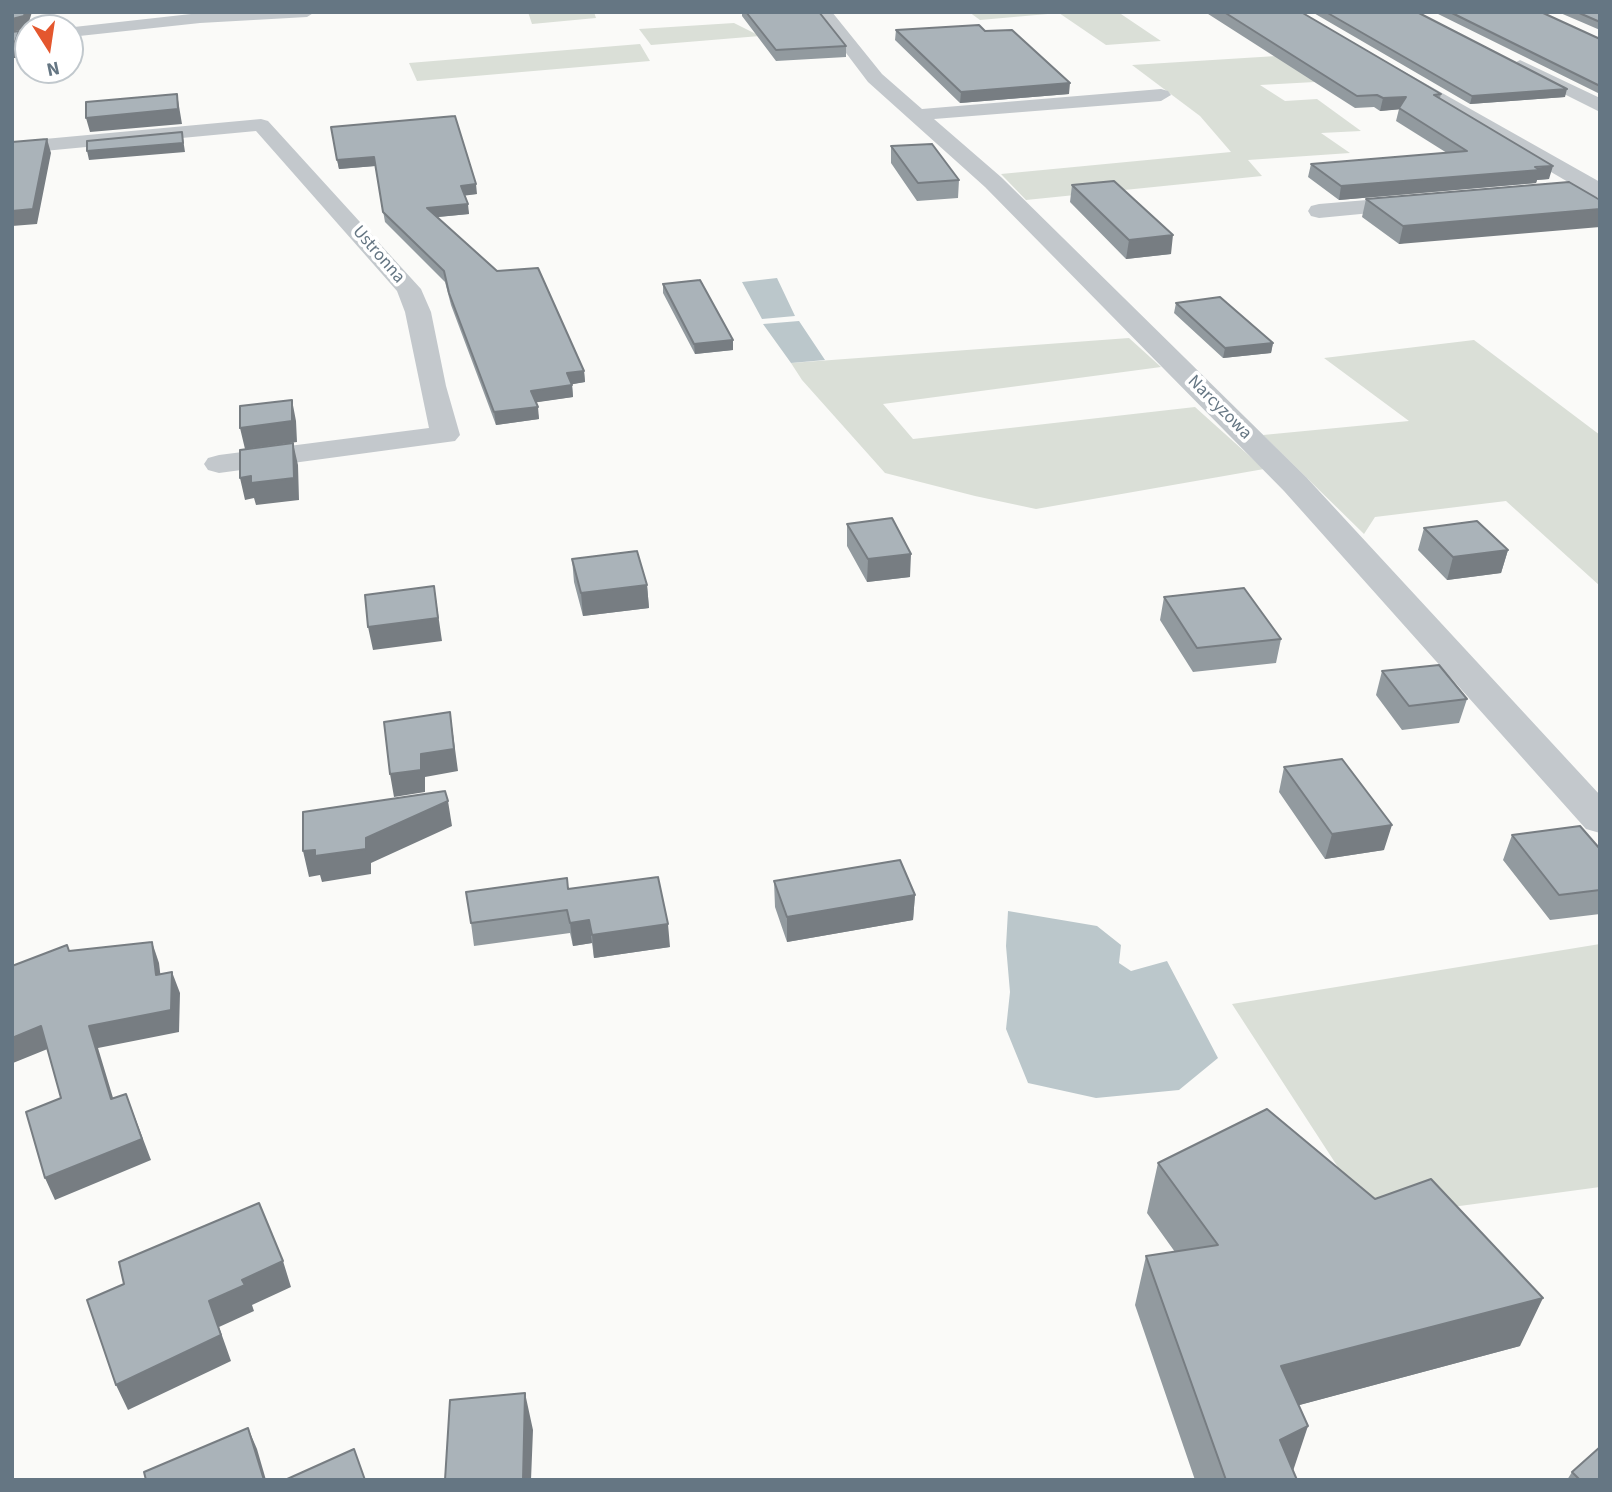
<!DOCTYPE html>
<html>
<head>
<meta charset="utf-8">
<style>
  body { margin:0 }
  #map { position:relative; width:1612px; height:1492px; overflow:hidden; background:#fafaf8; font-family:"Source Sans 3",sans-serif }
  canvas { display:block }
  .frame { position:absolute; inset:0; border:14px solid #657683; pointer-events:none }
  .north { position:absolute; left:14px; top:14px; width:70px; height:70px; box-sizing:border-box; background:#fff; border:2px solid #c1c8cd; border-radius:50%; rotate:168deg; font-size:19px; font-weight:700; line-height:28px; text-align:center; color:#657683 }
  .north::after { content:''; display:block; margin:auto; width:24px; height:32px; background:#e4572e; clip-path:polygon(50% 0,100% 100%,50% 72%,0 100%) }
</style>
</head>
<body>
<div id="map">
<canvas width="1612" height="1492"></canvas>
<div class="frame"></div>
<div class="north">N</div>
</div>
<script>
const context = document.querySelector('canvas').getContext('2d');
context.lineJoin = 'round';
function fillPath(path, color) { context.fillStyle = color; context.fill(path, 'evenodd'); }
const shape = rows => new Path2D(rows.map(r => 'M' + r).join(''));
function trace(path, color, width, dash) { context.strokeStyle = color; context.lineWidth = width; context.lineCap = dash ? 'butt' : 'round'; context.setLineDash(dash || []); context.stroke(path); }
function label(font, color, halo, rows, align = 'center') {
  context.font = font + ' "Source Sans 3",sans-serif'; context.lineWidth = 7; context.setLineDash([]); context.textBaseline = 'middle'; context.strokeStyle = halo; context.fillStyle = color; for (const [text, x, y, turn = 0] of rows) {
    context.save(); context.translate(x, y); context.rotate((+turn || 0) * Math.PI / 180); context.textAlign = isNaN(turn) ? turn : align; if (halo) context.strokeText(text, 0, 0); context.fillText(text, 0, 0); context.restore();
  }
}
fillPath(shape([
  [528,12,594,12,596,18,532,24],
  [969,12,1118,12,1161,41,1106,45,1059,13,980,20],
  [734,23,760,36,651,45,639,29],
  [640,44,650,61,417,81,409,63],
  [1341,52,1388,78,1260,85,1285,101,1317,99,1361,131,1321,133,1350,153,1248,160,1262,176,1026,200,1001,174,1231,152,1200,116,1132,65],
  [1129,338,1161,367,883,404,913,439,1195,407,1264,469,1036,509,975,496,885,473,802,380,791,363],
  [1474,340,1600,435,1600,586,1506,501,1375,517,1364,534,1263,435,1409,421,1324,358],
  [1600,944,1600,1187,1371,1218,1232,1004]
]), '#dadfd7');
fillPath(shape([
  [777,278,795,316,762,319,742,282],
  [799,321,825,360,791,363,763,324],
  [1008,911,1097,926,1121,945,1119,963,1131,971,1167,961,1218,1058,1179,1090,1096,1098,1028,1083,1006,1029,1010,992,1006,946]
]), '#bbc7cb');
fillPath(shape([
  [315,12,307,17,200,23,70,37,70,28,65,28,200,13,315,12],
  [815,12,832,12,882,74,922,109,1161,89,1168,91,1171,95,1161,101,934,119,1001,177,1306,477,1600,795,1600,833,1586,829,1284,491,985,187,868,82,815,12],
  [28,31,28,41,12,43,12,33,28,31],
  [1520,60,1600,98,1600,112,1514,69,1511,65,1520,60],
  [1396,67,1600,182,1600,198,1592,196,1389,77,1387,73,1389,69,1396,67],
  [261,119,268,121,421,289,431,312,446,386,460,435,455,441,219,473,208,470,204,464,208,458,219,455,429,428,405,312,397,291,256,131,12,154,12,142,261,119],
  [1415,196,1423,198,1426,203,1423,208,1319,218,1311,216,1308,211,1311,206,1319,204,1415,196]
]), '#c3c8cc');
fillPath(shape([
  [742,12,819,12,846,46,846,57,776,61,742,16],
  [1205,12,1301,12,1441,94,1440,98,1549,179,1537,180,1536,183,1339,200,1308,177,1311,164,1447,153,1396,121,1399,109,1380,111,1374,107,1355,108],
  [1312,12,1417,12,1565,97,1470,104],
  [1434,12,1541,12,1600,39,1600,94],
  [1558,12,1600,12,1600,30],
  [896,30,985,31,1069,94,960,103,895,40],
  [331,127,477,194,465,195,469,214,437,217,584,371,585,382,572,384,573,397,536,402,539,419,496,425,451,305,445,282,385,222,375,166,339,169],
  [891,146,959,180,958,198,917,201,891,163],
  [1072,185,1171,254,1126,259,1070,202],
  [1366,199,1600,200,1399,244,1362,217],
  [663,284,733,340,733,350,695,354,663,293],
  [1176,303,1273,343,1271,353,1223,358,1174,313],
  [847,524,910,577,867,582,847,546],
  [1424,528,1508,550,1501,573,1447,580,1418,550],
  [572,559,647,585,649,608,583,616,574,582],
  [1164,597,1281,639,1276,663,1193,672,1160,620],
  [1382,671,1467,699,1459,723,1402,730,1376,695],
  [1284,767,1384,850,1325,859,1279,792],
  [1512,835,1600,849,1600,914,1550,920,1503,860],
  [774,881,915,895,913,920,787,942,775,907],
  [568,889,670,947,594,958,592,943,573,946,570,933,474,946,471,923],
  [1158,1163,1520,1346,1299,1405,1293,1470,1297,1480,1195,1480,1135,1305,1146,1256,1175,1252,1147,1213],
  [1572,1472,1600,1480,1567,1480]
]), '#929a9f');
fillPath(shape([
  [25,12,32,12,27,28,12,32,12,19],
  [19,31,22,44,18,58,12,58,12,45],
  [1070,83,1069,94,960,103,961,92],
  [1567,89,1565,97,1470,104,1472,96],
  [177,94,182,124,90,132,86,118],
  [1406,97,1404,109,1380,111,1383,98],
  [182,132,185,152,89,160,87,151],
  [47,139,51,153,37,224,12,226,12,211],
  [374,157,375,166,339,169,337,160],
  [1553,166,1549,179,1537,180,1536,183,1339,200,1341,186],
  [476,184,477,194,462,196,461,186],
  [468,204,469,214,428,218,427,208],
  [1600,209,1600,227,1399,244,1403,226],
  [1173,235,1171,254,1126,259,1129,240],
  [733,340,733,350,695,354,694,344],
  [1273,343,1271,353,1223,358,1225,348],
  [584,371,585,382,568,385,567,373],
  [572,385,573,397,532,403,531,391],
  [292,400,296,421,297,442,245,449,240,428],
  [538,407,539,419,496,425,494,412],
  [293,443,298,465,299,500,256,505,254,498,245,500,240,478],
  [1508,550,1501,573,1447,580,1453,557],
  [911,554,910,577,867,582,868,559],
  [647,585,649,608,583,616,581,593],
  [434,586,442,641,373,650,368,627],
  [450,712,458,771,425,777,425,792,394,797,390,774,421,754],
  [448,801,452,826,371,863,371,874,322,882,320,875,309,877,303,851,366,838],
  [1392,825,1384,850,1325,859,1332,834],
  [915,895,913,920,787,942,787,917],
  [589,920,592,943,573,946,570,923],
  [668,924,670,947,594,958,592,935],
  [152,942,159,963,163,996,156,975],
  [172,972,180,993,179,1032,98,1048,120,1121,111,1099,89,1026],
  [41,1026,50,1048,13,1063,12,1038],
  [126,1094,151,1160,55,1200,45,1178],
  [283,1261,291,1287,252,1305,254,1311,219,1327,231,1361,128,1410,116,1385,209,1301,242,1280],
  [1543,1298,1520,1346,1266,1414,1281,1366],
  [525,1393,533,1430,531,1480,523,1480],
  [1308,1426,1292,1474,1280,1440],
  [248,1428,257,1449,266,1480,264,1480]
]), '#777d82');
const building = shape([
  [12,12,25,12,24,16,12,19,12,12],
  [746,12,819,12,846,46,776,50,746,12],
  [1224,12,1301,12,1441,94,1434,95,1553,166,1535,167,1540,170,1341,186,1311,164,1467,151,1399,108,1406,97,1383,98,1377,95,1357,96,1224,12],
  [1326,12,1417,12,1567,89,1472,96,1326,12],
  [1450,12,1541,12,1600,39,1600,86,1450,12],
  [1577,12,1600,12,1600,22,1577,12],
  [979,25,985,31,1012,30,1070,83,961,92,896,30,979,25],
  [19,31,14,45,12,45,12,32,19,31],
  [177,94,178,109,86,118,86,102,177,94],
  [455,116,476,184,461,186,468,204,427,208,497,271,538,268,584,371,567,373,572,385,531,391,538,407,494,412,449,293,444,271,383,212,374,157,337,160,331,127,455,116],
  [182,132,183,143,87,151,87,141,182,132],
  [47,139,33,209,12,211,12,142,47,139],
  [932,144,959,180,918,183,891,146,932,144],
  [1114,181,1173,235,1129,240,1072,185,1114,181],
  [1569,182,1600,200,1600,209,1403,226,1366,199,1569,182],
  [700,280,733,340,694,344,663,284,700,280],
  [1220,297,1273,343,1225,348,1176,303,1220,297],
  [292,400,292,421,240,428,240,406,292,400],
  [293,443,294,478,251,483,251,476,240,478,240,450,293,443],
  [892,518,911,554,868,559,847,524,892,518],
  [1477,521,1508,550,1453,557,1424,528,1477,521],
  [637,551,647,585,581,593,572,559,637,551],
  [434,586,438,618,368,627,365,595,434,586],
  [1244,588,1281,639,1197,648,1164,597,1244,588],
  [1439,665,1467,699,1409,706,1382,671,1439,665],
  [450,712,454,749,421,754,421,770,390,774,384,722,450,712],
  [1342,759,1392,825,1332,834,1284,767,1342,759],
  [445,791,448,801,366,838,366,849,315,856,315,850,303,851,303,812,445,791],
  [1580,826,1600,849,1600,890,1559,895,1512,835,1580,826],
  [900,860,915,895,787,917,774,881,900,860],
  [658,877,668,924,592,935,589,920,570,923,567,910,471,923,466,892,567,878,568,889,658,877],
  [152,942,156,975,172,972,171,1010,89,1026,111,1099,126,1094,142,1139,45,1178,26,1112,61,1098,41,1026,12,1038,12,966,67,945,69,951,152,942],
  [1267,1109,1375,1199,1431,1179,1543,1298,1281,1366,1308,1426,1280,1440,1297,1480,1226,1480,1146,1256,1218,1245,1158,1163,1267,1109],
  [259,1203,283,1261,242,1280,245,1285,209,1301,221,1335,116,1385,87,1300,124,1284,119,1262,259,1203],
  [525,1393,523,1480,445,1480,450,1400,525,1393],
  [248,1428,264,1480,146,1480,144,1472,248,1428],
  [1600,1447,1600,1480,1580,1480,1572,1472,1600,1447],
  [354,1449,365,1480,285,1480,354,1449]
]);
fillPath(building, '#aab3b9');
trace(building, '#777d82', 2);
label('18px', '#657683', '#fff', [
  ["Ustronna",378,255,49],
  ["Narcyzowa",1219,408,45]
]);
</script>
</body>
</html>
